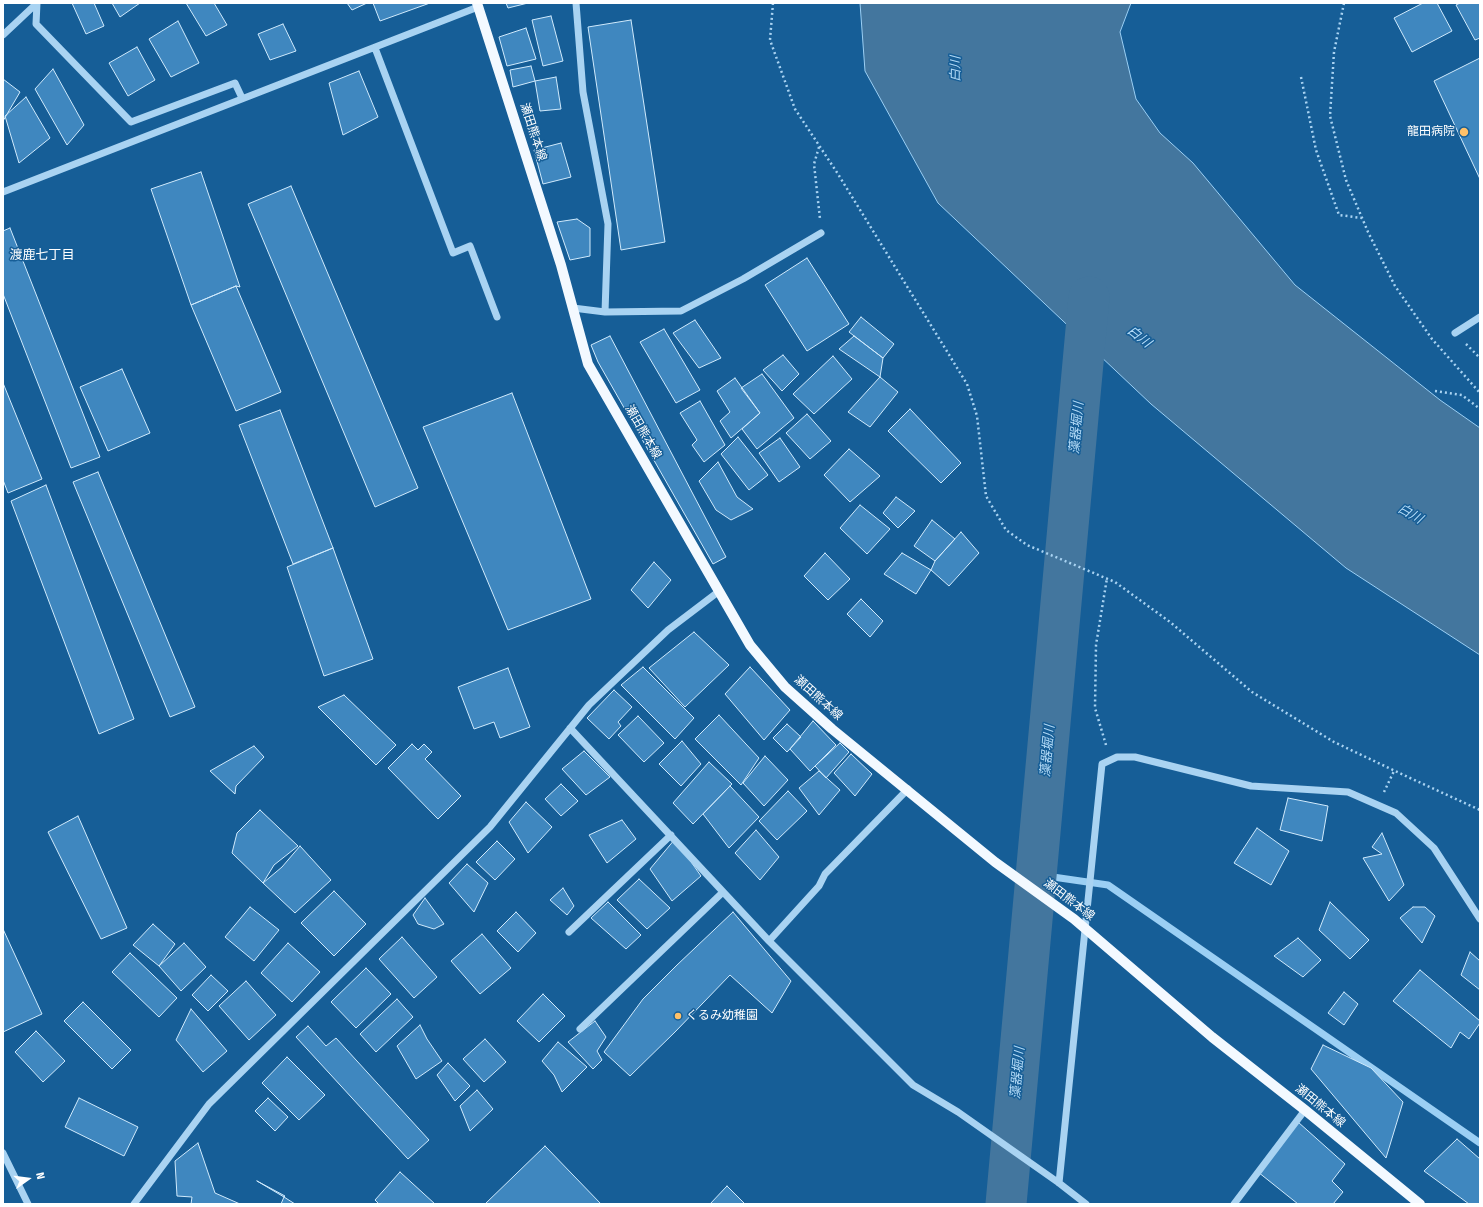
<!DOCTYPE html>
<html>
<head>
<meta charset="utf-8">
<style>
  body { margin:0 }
  #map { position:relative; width:1483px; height:1207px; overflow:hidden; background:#165e97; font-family:"Fira Sans Condensed",sans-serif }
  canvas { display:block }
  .frame { position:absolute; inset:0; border:4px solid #fff; pointer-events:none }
  .north { position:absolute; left:8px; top:1159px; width:40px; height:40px; -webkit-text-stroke:3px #165e97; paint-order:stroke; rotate:76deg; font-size:11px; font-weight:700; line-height:16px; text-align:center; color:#fff }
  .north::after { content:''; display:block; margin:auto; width:14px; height:18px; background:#fff; clip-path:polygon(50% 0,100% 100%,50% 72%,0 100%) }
</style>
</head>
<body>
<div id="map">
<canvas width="1483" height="1207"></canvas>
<div class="frame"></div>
<div class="north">N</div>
</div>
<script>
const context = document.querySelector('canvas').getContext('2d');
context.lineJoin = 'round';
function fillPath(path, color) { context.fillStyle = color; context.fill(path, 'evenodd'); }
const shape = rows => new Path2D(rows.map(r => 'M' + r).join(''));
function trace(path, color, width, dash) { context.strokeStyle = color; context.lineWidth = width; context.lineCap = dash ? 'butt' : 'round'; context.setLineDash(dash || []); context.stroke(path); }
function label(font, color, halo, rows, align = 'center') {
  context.font = font + ' "Fira Sans Condensed","Noto Sans JP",sans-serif'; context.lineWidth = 3; context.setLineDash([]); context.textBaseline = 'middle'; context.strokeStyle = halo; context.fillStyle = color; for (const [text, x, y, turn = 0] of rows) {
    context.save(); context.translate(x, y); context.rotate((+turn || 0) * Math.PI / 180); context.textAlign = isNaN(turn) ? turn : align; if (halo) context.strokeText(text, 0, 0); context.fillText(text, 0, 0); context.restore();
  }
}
const water = shape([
  [860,3,1131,3,1120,32,1136,99,1160,133,1193,163,1295,285,1440,400,1480,428,1480,655,1346,568,1151,404,938,203,865,71,860,3]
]);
fillPath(water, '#43769e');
trace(water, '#9bcff4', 1);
trace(shape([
  [1053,877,1108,885,1480,1143]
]), '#9bcff4', 7);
trace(shape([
  [1006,1204,1089,297]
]), '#43769e', 41);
const building = shape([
  [72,3,94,3,104,26,86,34,72,3],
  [112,3,140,3,120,17,112,3],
  [186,3,214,3,227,25,206,36,186,3],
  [347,3,367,3,352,10,347,3],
  [373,3,430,3,380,21,373,3],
  [506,3,528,3,508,8,506,3],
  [1423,3,1437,3,1452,31,1412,52,1394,18,1423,3],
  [1460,3,1480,3,1480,38,1475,40,1456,5,1460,3],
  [551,16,563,61,543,66,532,20,551,16],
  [631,20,665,242,621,250,588,27,631,20],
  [178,21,199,63,171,77,149,39,178,21],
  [283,24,296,51,270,60,258,34,283,24],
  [526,28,536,59,507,66,499,37,526,28],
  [137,47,155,80,128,96,109,63,137,47],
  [1480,58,1480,179,1434,81,1480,58],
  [531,66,535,81,513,87,510,70,531,66],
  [53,69,84,125,67,145,35,89,53,69],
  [359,71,378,117,343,135,329,83,359,71],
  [556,77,561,109,540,111,535,81,556,77],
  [3,79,20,92,3,121,3,79],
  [26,97,50,138,19,163,5,116,26,97],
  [561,143,571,177,543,184,534,150,561,143],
  [201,172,240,287,236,286,191,305,151,189,201,172],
  [291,186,418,488,375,507,248,204,291,186],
  [577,219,590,228,590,256,570,260,557,222,577,219],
  [10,228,100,457,71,468,3,294,3,231,10,228],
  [807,258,849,324,807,351,765,285,807,258],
  [236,286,281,392,236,411,191,305,236,286],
  [861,317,894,344,883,358,849,332,861,317],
  [695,320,721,358,699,368,673,333,695,320],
  [664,329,700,390,676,403,640,342,664,329],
  [610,336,726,557,713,564,598,362,591,345,610,336],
  [854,336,883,358,880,377,839,349,854,336],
  [783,355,799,374,782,391,763,370,783,355],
  [833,356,852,379,814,414,793,394,833,356],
  [122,369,150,433,108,451,80,387,122,369],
  [762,374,794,418,757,449,742,429,760,413,741,388,762,374],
  [880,377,898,392,870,427,848,412,880,377],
  [735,378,760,413,731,438,720,421,730,412,717,391,735,378],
  [3,383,42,479,8,493,3,480,3,383],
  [512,393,591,599,508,630,423,427,512,393],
  [700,401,725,445,704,462,692,445,697,440,680,413,700,401],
  [910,409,961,463,941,483,888,431,910,409],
  [280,410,333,548,293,564,239,425,280,410],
  [807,414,831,441,810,459,786,433,807,414],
  [738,437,768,475,749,490,721,454,738,437],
  [780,438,800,467,779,482,759,453,780,438],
  [849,449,880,476,850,502,824,475,849,449],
  [718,462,737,497,753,509,731,520,716,510,699,481,718,462],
  [98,472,195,707,170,717,73,482,98,472],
  [46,485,134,719,99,734,11,501,46,485],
  [896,497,915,511,898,528,883,513,896,497],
  [860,505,890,529,867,554,840,528,860,505],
  [932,520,955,539,935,561,914,546,932,520],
  [961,532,979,553,949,586,931,570,935,561,961,532],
  [333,548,373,659,324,676,287,567,333,548],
  [825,553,850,579,828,600,804,576,825,553],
  [902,553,931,570,916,594,884,574,902,553],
  [654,562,671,580,648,608,631,590,654,562],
  [861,599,883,621,870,637,847,614,861,599],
  [694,632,729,665,685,707,649,668,694,632],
  [643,667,694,718,675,739,621,685,643,667],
  [750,667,790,710,764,740,725,694,750,667],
  [508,668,530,727,500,738,494,722,474,729,458,687,508,668],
  [614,690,632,707,618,722,621,726,609,739,587,718,614,690],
  [344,695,396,745,376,765,318,707,344,695],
  [719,715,759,758,741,785,695,739,719,715],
  [638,716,664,743,644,762,618,735,638,716],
  [813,721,836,745,810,771,790,749,813,721],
  [787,724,801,737,787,752,773,738,787,724],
  [682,741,701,764,681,786,659,764,682,741],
  [840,743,849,752,826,778,815,766,840,743],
  [412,744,418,750,424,744,432,752,425,759,461,796,438,819,388,768,412,744],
  [254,746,264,757,236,786,235,794,210,771,254,746],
  [584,751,610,777,586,795,562,769,584,751],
  [851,754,872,774,855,796,834,773,851,754],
  [765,756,788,780,764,806,743,783,765,756],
  [709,762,732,784,693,824,673,803,709,762],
  [819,771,840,790,819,815,799,788,819,771],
  [561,784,578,801,561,816,545,799,561,784],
  [730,786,759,817,729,848,703,814,730,786],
  [788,791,807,811,777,840,759,821,788,791],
  [1288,798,1328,806,1322,841,1280,830,1288,798],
  [526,802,552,827,528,853,509,822,526,802],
  [260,810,298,846,274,865,263,883,232,853,237,833,260,810],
  [78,816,127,928,101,939,48,832,78,816],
  [622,820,636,839,607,863,589,835,622,820],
  [1257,828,1289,851,1271,885,1234,863,1257,828],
  [756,830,779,857,760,880,735,853,756,830],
  [1382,833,1404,885,1389,901,1363,858,1382,854,1372,847,1382,833],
  [675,839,701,876,672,901,650,869,675,839],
  [497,841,515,859,495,880,476,862,497,841],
  [300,846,331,880,295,913,263,883,282,867,300,846],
  [467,864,488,883,474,912,449,883,467,864],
  [639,879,670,908,647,929,617,900,639,879],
  [563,888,574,906,567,915,550,900,563,888],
  [334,891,366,924,334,956,301,923,334,891],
  [425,898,444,924,434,929,418,924,413,915,425,898],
  [608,902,641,935,626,949,591,918,608,902],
  [1330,902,1369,940,1350,959,1319,930,1330,902],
  [250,907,279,930,254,961,225,937,250,907],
  [1413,907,1425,907,1435,916,1422,943,1400,918,1413,907],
  [516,912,536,933,518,952,497,931,516,912],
  [733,912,791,981,772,1013,730,975,675,1032,630,1076,604,1052,643,999,677,965,733,912],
  [153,924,175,944,159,966,133,945,153,924],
  [3,929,42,1014,3,1032,3,929],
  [482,934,511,968,480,994,451,961,482,934],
  [402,937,437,977,414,998,379,959,402,937],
  [1298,938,1321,960,1303,977,1274,956,1298,938],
  [184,943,206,967,181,991,159,966,184,943],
  [288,943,320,972,292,1002,261,973,288,943],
  [1470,952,1480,961,1480,990,1461,975,1470,952],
  [130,953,177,998,159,1017,112,972,130,953],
  [366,968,391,994,356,1028,331,1002,366,968],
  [1420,970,1480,1021,1480,1023,1469,1039,1460,1032,1451,1048,1393,1001,1420,970],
  [211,975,228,991,208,1011,192,995,211,975],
  [246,981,276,1015,249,1040,219,1006,246,981],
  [1344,992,1358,1004,1344,1025,1328,1013,1344,992],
  [543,994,565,1016,539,1042,517,1021,543,994],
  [397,999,413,1017,376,1052,360,1034,397,999],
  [83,1002,131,1050,112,1069,64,1021,83,1002],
  [191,1009,227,1051,203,1072,176,1040,191,1009],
  [595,1021,606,1037,597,1051,602,1060,593,1069,568,1042,595,1021],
  [420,1025,427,1039,442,1061,416,1079,397,1046,420,1025],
  [308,1026,326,1046,336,1038,429,1140,408,1159,296,1037,308,1026],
  [36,1031,65,1061,43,1082,15,1052,36,1031],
  [485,1039,506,1062,484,1082,463,1059,485,1039],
  [558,1042,587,1067,562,1092,554,1075,542,1061,558,1042],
  [1323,1045,1371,1068,1403,1102,1386,1158,1311,1069,1323,1045],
  [287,1057,325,1095,299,1120,262,1083,287,1057],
  [448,1063,470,1086,455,1101,437,1075,448,1063],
  [477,1090,493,1109,470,1131,460,1106,477,1090],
  [79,1098,138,1127,124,1156,65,1127,79,1098],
  [268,1098,288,1117,275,1131,255,1111,268,1098],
  [1298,1122,1345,1164,1332,1181,1343,1192,1333,1204,1298,1204,1258,1172,1298,1122],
  [1457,1139,1480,1159,1480,1204,1469,1204,1424,1171,1457,1139],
  [198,1143,215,1193,240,1204,191,1204,192,1197,177,1196,175,1161,198,1143],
  [545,1146,601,1204,485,1204,545,1146],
  [400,1172,435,1204,379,1204,375,1200,400,1172],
  [257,1181,285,1196,284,1197,257,1181],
  [727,1186,745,1204,710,1204,727,1186],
  [284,1197,295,1204,281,1204,284,1197]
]);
fillPath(building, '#3f87bf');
trace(building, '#d0eafc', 1);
trace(shape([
  [773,3,770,40,795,109,838,174,967,384,977,416,986,496,1006,530,1027,545,1115,582,1170,622,1252,692,1334,742,1410,778,1480,810],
  [1344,3,1334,52,1330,116,1346,180,1368,232,1395,286,1432,339,1480,393],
  [1301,77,1316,150,1339,215,1362,218],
  [819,147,814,164,820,219],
  [1466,344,1480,358],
  [1435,391,1462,395,1480,409],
  [1106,745,1095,708,1096,645,1107,578],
  [1384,792,1394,771]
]), '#a9d3f2', 2.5, [2, 3]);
trace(shape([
  [37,3,36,24,131,122,235,83,242,98],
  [576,3,583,92,608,224,605,312],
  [3,35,37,3],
  [375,48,453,253,470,246,497,317],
  [3,192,478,7],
  [573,308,605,312,681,311,743,279,821,233],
  [1455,333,1480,317],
  [570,728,769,941,913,1085,958,1112,1059,1183,1086,1204],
  [569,932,671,835],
  [769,941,819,886,825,874,908,789],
  [580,1029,723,892],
  [3,1153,28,1204],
  [1059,1183,1102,764,1117,757,1135,757,1251,786,1348,792,1396,813,1434,848,1480,919],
  [134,1204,209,1104,490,827,589,705,668,630,718,592],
  [1234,1204,1305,1110]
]), '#a9d3f2', 7);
trace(shape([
  [477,3,561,265,588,364,750,645,785,687,832,729,995,862,1074,919,1212,1037,1305,1110,1420,1204]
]), '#f3f9ff', 10);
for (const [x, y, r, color] of [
  [1464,132,5,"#ffc169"],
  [678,1016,4,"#ffc169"]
]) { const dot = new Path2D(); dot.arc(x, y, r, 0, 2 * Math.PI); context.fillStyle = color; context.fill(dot); trace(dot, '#165e97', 1.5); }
label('12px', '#fff', '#165e97', [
  ["瀬田熊本線",533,132,72],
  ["瀬田熊本線",643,432,60],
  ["瀬田熊本線",818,698,42],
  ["瀬田熊本線",1069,900,37],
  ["瀬田熊本線",1320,1106,39]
]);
label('12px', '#fff', '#165e97', [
  ["龍田病院",1455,132],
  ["くるみ幼稚園",686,1016,"left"]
], 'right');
label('italic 13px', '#b5dcf8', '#165e97', [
  ["白川",956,69,-89],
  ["白川",1139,337,39],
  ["藻器堀川",1077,428,-85],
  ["白川",1410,514,30],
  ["藻器堀川",1048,751,-85],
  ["藻器堀川",1018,1073,-85]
]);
label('13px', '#fff', '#165e97', [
  ["渡鹿七丁目",42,255]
]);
</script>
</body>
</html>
